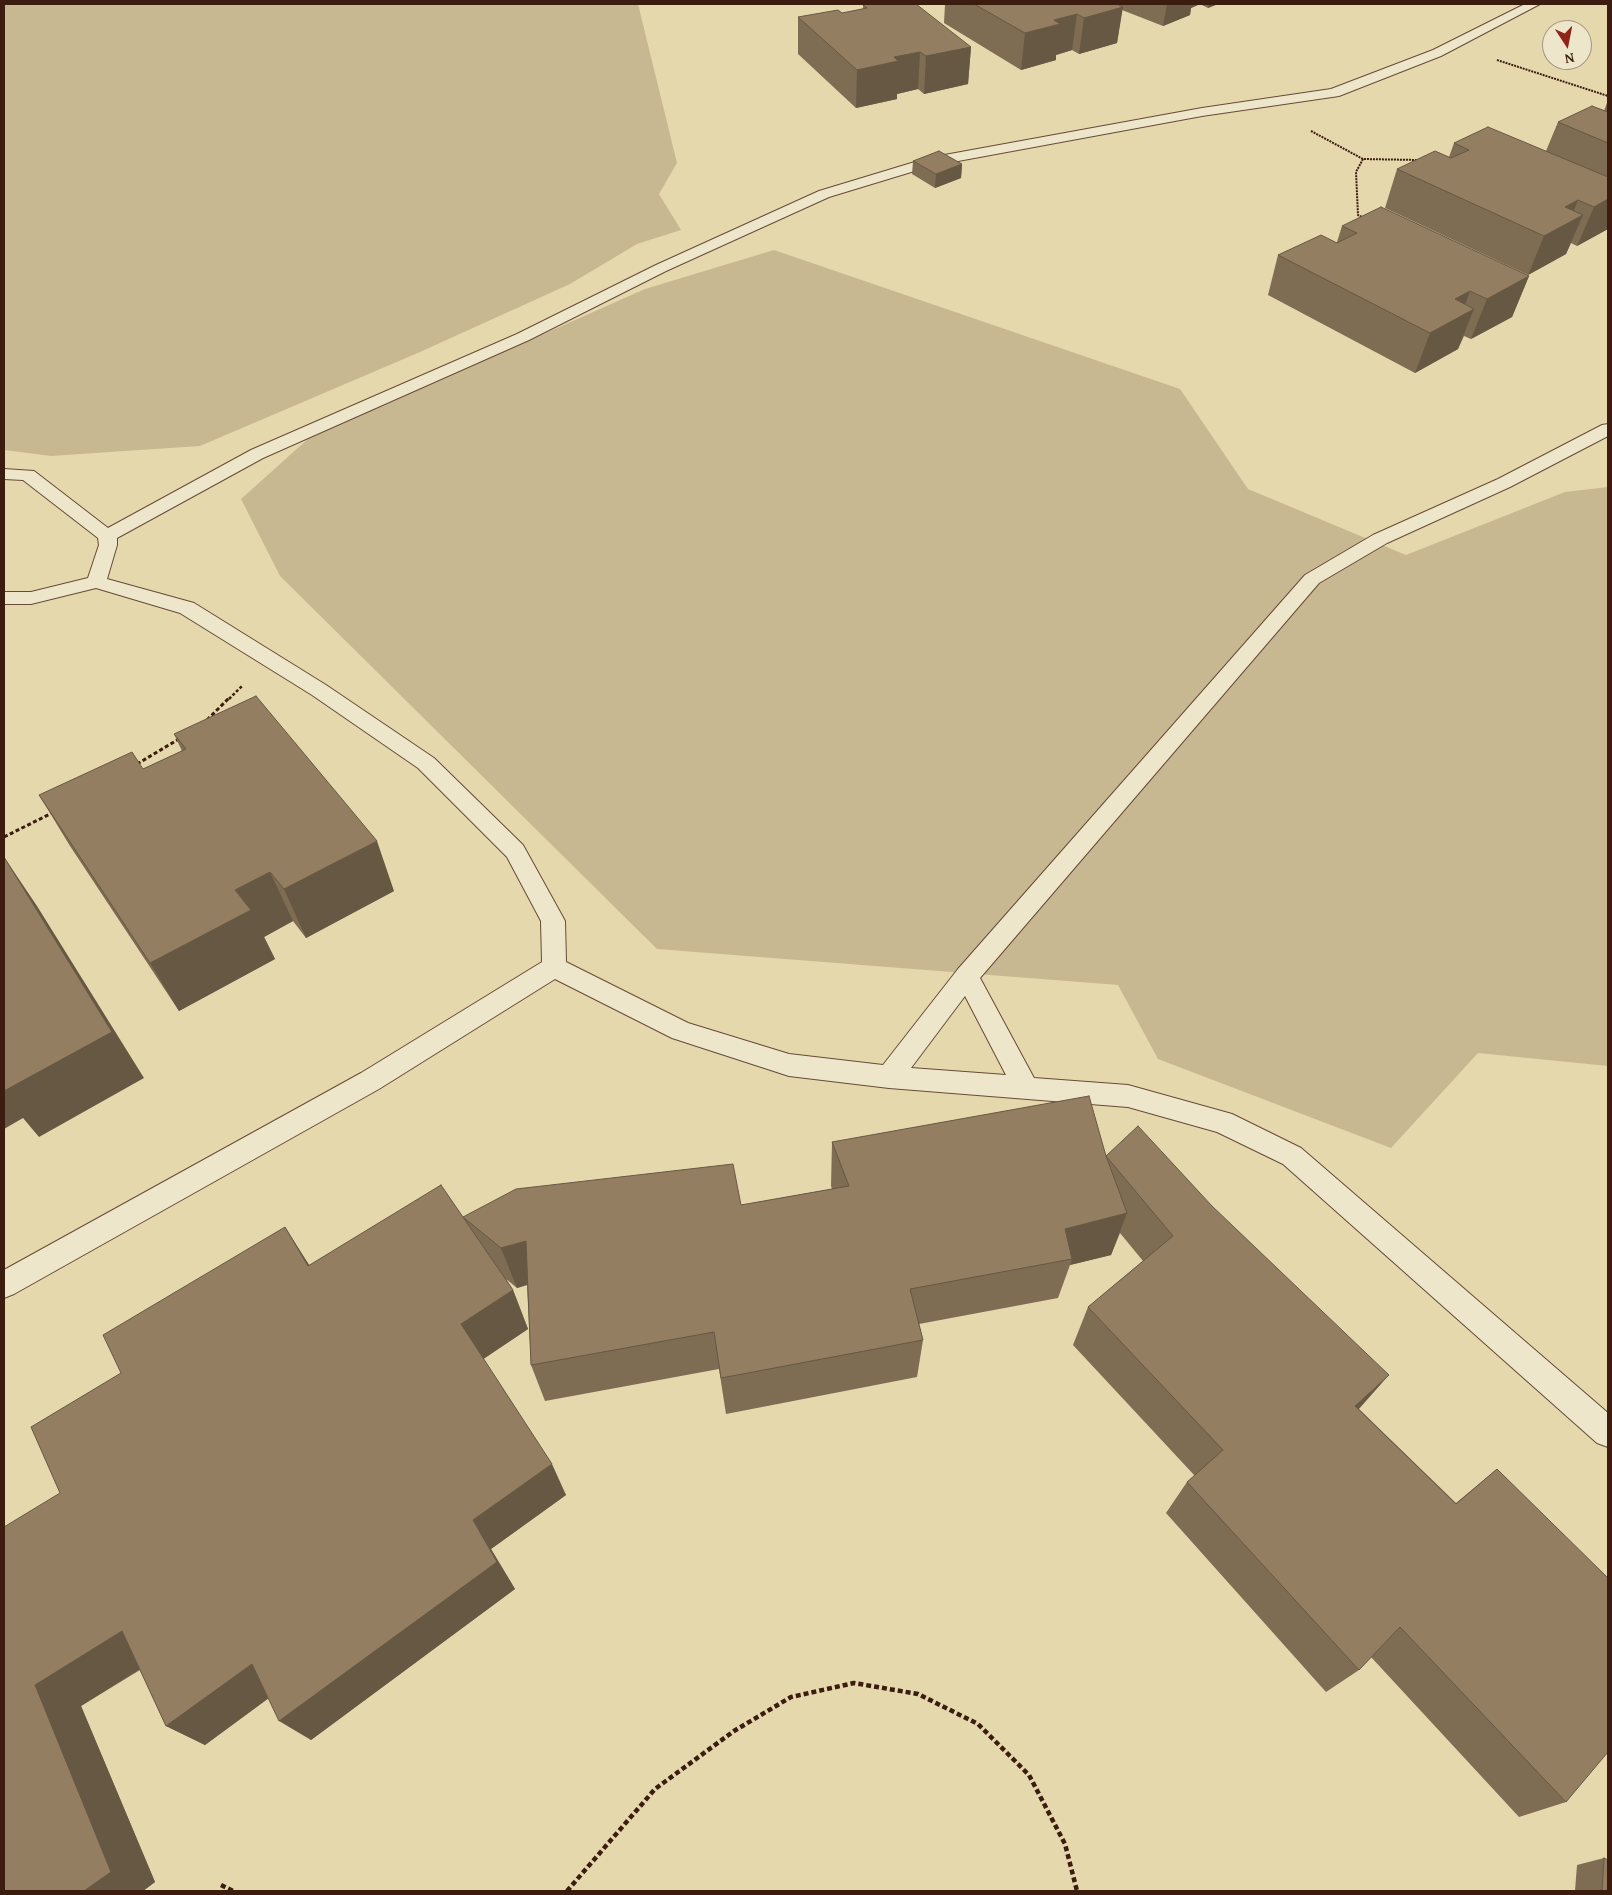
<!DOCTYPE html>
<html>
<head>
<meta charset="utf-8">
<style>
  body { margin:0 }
  #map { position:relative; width:1612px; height:1895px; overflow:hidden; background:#e5d8ad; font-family:"Gentium Book Plus",serif }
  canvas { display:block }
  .frame { position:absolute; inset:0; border:5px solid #3b1c0e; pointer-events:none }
  .north { position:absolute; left:1542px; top:20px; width:50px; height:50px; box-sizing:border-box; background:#eee6ca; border:1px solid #a6957f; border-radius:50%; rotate:169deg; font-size:14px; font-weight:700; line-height:20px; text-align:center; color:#3b1c0e }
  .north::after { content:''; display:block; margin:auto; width:18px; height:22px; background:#8f2418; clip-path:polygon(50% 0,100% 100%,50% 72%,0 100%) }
</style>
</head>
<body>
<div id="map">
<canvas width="1612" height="1895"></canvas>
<div class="frame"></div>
<div class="north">N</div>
</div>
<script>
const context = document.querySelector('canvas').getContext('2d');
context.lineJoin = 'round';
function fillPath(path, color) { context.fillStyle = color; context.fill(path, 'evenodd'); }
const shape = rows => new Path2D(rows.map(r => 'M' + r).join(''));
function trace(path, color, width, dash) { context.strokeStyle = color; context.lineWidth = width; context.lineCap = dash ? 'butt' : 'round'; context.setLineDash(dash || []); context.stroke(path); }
fillPath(shape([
  [4,4,638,4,677,163,659,194,681,230,637,244,570,284,420,352,200,446,51,456,4,450],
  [774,250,1180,389,1248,489,1406,555,1565,492,1608,487,1608,1066,1478,1053,1391,1148,1158,1059,1118,985,657,949,280,576,241,499,309,438,645,289]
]), '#c8b892');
const service = shape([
  [1525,4,1540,4,1441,56,1339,96,1202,116,931,166,829,197,666,271,529,340,263,458,117,538,117,545,107,579,194,603,326,685,434,758,523,845,565,921,566,962,688,1023,789,1054,883,1065,958,969,1305,575,1373,535,1498,479,1602,425,1608,424,1608,436,1510,487,1387,543,1319,583,980,978,1034,1078,1128,1085,1232,1114,1301,1148,1608,1413,1608,1447,1597,1443,1283,1164,1217,1132,1128,1107,889,1088,789,1076,672,1038,555,979,379,1089,14,1294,4,1298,4,1270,361,1073,542,962,541,921,507,857,418,768,312,695,180,613,96,588,31,604,4,604,4,592,31,592,88,578,99,545,98,538,23,480,4,479,4,469,34,471,108,528,251,450,517,334,656,265,819,191,928,158,1202,108,1331,89,1433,50,1525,4],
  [965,996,1006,1075,911,1068,965,996]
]);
trace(service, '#664b36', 2);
trace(shape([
  [1497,60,1608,96],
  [1311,131,1363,159,1418,160],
  [1363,159,1356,172,1358,215,1364,218]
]), '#3b1c0e', 2, [2, 1]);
trace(shape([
  [229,699,242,686]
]), '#3b1c0e', 2.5, [3, 2]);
trace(shape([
  [207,720,230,697],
  [137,764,179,739],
  [4,837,54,812]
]), '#3b1c0e', 3, [4, 2.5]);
trace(shape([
  [221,1885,233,1891],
  [567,1891,655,1789,734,1731,791,1697,854,1683,918,1694,978,1724,1029,1775,1065,1844,1077,1891]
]), '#3b1c0e', 4.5, [5, 3]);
fillPath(service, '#eee6ca');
fillPath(shape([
  [945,4,1218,4,1208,8,1200,4,1191,8,1190,15,1163,26,1122,10,1117,43,1079,54,1072,50,1056,55,1056,60,1021,70,944,23],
  [863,5,971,47,968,84,924,94,918,89,897,94,897,99,856,108,798,54,798,17,842,13,863,9],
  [1608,100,1608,229,1577,246,1571,243,1566,254,1528,275,1385,208,1397,169,1449,157,1454,143,1546,151,1558,122,1604,111],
  [913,161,962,164,961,178,935,188,912,174],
  [1342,226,1529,276,1512,317,1471,339,1464,336,1458,349,1415,373,1268,295,1278,255,1337,242],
  [174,734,394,891,306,938,293,921,264,937,275,959,179,1011,70,846,39,795,143,769,182,751],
  [832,1142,1106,1156,1359,1409,1456,1503,1497,1469,1566,1802,1519,1817,1371,1657,1359,1670,1326,1692,1166,1513,1187,1482,1195,1476,1073,1345,1088,1307,1143,1261,1120,1233,1111,1255,1070,1265,1058,1298,919,1324,923,1340,917,1377,726,1414,719,1369,545,1401,531,1365,527,1285,517,1288,506,1279,513,1290,528,1329,483,1359,566,1495,491,1549,515,1589,311,1740,269,1698,205,1745,166,1726,140,1670,81,1706,155,1882,143,1891,4,1891,60,1493,121,1373,285,1227,309,1265,463,1217,741,1205,832,1189,831,1186],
  [1604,1858,1608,1891,1575,1891,1577,1865]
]), '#7e6c53');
fillPath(shape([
  [1167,4,1200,4,1191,8,1190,15,1163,26],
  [1209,4,1218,4,1208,8],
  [1123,7,1117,43,1079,54,1084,18],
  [1077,14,1072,50,1056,55,1056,60,1021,70,1025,33,1054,20],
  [971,47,968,84,924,94,926,56],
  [920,52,918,89,897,94,897,99,856,108,857,70,894,57],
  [962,164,961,178,935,188,936,174],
  [1608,199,1608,229,1577,246,1594,207],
  [1578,200,1569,223,1583,215,1566,254,1528,275,1544,236,1565,207],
  [1529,276,1512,317,1471,339,1487,299],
  [1470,291,1461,316,1474,309,1458,349,1415,373,1430,333,1455,299],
  [377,841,394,891,306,938,284,889],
  [4,857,37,906,144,1078,39,1137,23,1118,4,1129],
  [270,872,293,921,264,937,275,959,179,1011,150,963,235,890],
  [1127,1213,1111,1255,1070,1265,1072,1259,1065,1229],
  [285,1227,311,1268,308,1266],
  [526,1241,540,1281,517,1288,501,1248],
  [513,1290,528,1329,479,1362,461,1324],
  [1389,1375,1358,1410,1355,1406],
  [552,1464,566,1495,491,1549,515,1589,311,1740,279,1721,473,1520],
  [122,1631,162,1655,81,1706,155,1882,143,1891,84,1891,35,1685],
  [252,1664,285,1686,205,1745,166,1726]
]), '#675844');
const building = shape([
  [868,4,916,4,971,47,926,56,920,52,894,57,898,61,857,70,798,17,838,10,842,13,867,8,863,5,868,4],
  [974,4,1117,4,1123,7,1084,18,1077,14,1054,20,1060,24,1025,33,974,4],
  [1592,106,1608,112,1608,143,1558,122,1592,106],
  [1488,127,1608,177,1608,199,1594,207,1578,200,1565,207,1583,215,1544,236,1397,169,1435,151,1451,158,1469,150,1454,143,1488,127],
  [939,151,962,164,936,174,913,161,939,151],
  [1381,207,1529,276,1487,299,1470,291,1455,299,1474,309,1430,333,1278,255,1321,235,1337,243,1357,233,1342,226,1381,207],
  [256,696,377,841,284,889,270,872,235,890,251,910,150,963,39,795,132,752,143,769,186,749,174,734,256,696],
  [4,857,112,1032,4,1091,4,857],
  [1089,1096,1106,1156,1127,1213,1065,1229,1072,1259,910,1289,923,1340,721,1378,714,1332,531,1365,526,1241,501,1248,463,1217,516,1189,733,1164,741,1205,849,1186,832,1142,1089,1096],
  [1138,1126,1212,1206,1389,1375,1355,1406,1456,1504,1497,1469,1608,1578,1608,1752,1566,1802,1400,1627,1359,1670,1187,1482,1223,1450,1088,1307,1173,1236,1106,1156,1138,1126],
  [441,1185,513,1290,461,1324,552,1464,473,1520,497,1562,279,1721,252,1664,166,1726,122,1631,35,1685,111,1872,84,1891,4,1891,4,1527,60,1493,31,1427,121,1373,103,1335,285,1227,308,1266,441,1185],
  [1604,1858,1608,1860,1608,1891,1602,1891,1604,1858]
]);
fillPath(building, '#937e61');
trace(building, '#675844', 1);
</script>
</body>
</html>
